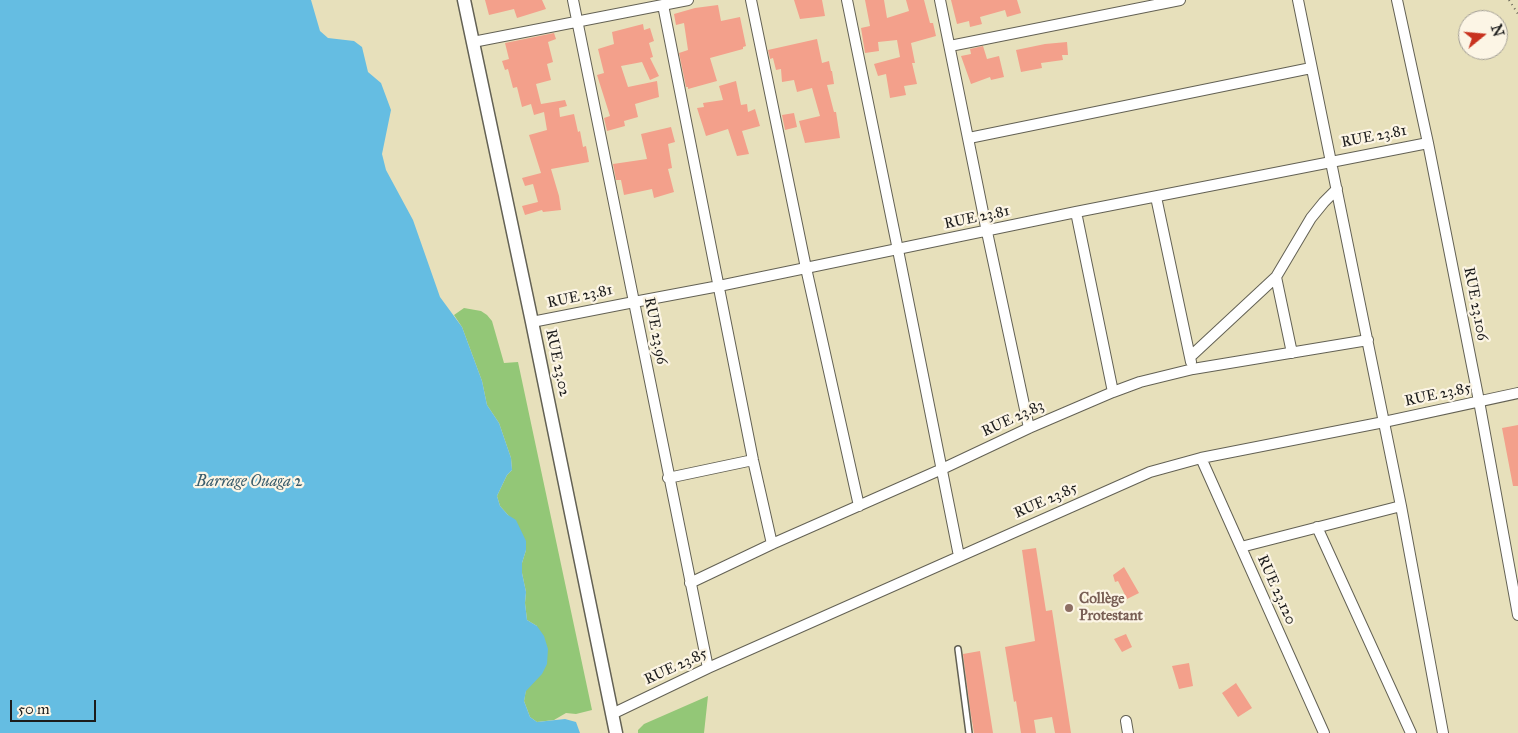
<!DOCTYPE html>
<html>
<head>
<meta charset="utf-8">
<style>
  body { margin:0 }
  #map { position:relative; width:1518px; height:733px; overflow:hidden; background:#e7e0bb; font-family:"IM FELL Great Primer",serif }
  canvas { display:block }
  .north { position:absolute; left:1458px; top:10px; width:50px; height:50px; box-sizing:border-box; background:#fcf5e5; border:1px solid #a29e95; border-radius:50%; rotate:73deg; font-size:14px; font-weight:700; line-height:20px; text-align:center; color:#1c1c1c }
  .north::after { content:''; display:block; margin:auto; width:18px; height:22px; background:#c8321e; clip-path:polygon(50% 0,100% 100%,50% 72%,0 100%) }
  .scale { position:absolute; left:10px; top:700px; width:86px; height:22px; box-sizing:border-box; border:2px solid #1c1c1c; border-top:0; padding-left:6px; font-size:15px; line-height:18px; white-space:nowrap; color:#1c1c1c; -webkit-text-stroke:4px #fcf5e5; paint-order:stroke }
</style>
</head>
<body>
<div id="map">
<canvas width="1518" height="733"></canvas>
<div class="north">N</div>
<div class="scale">50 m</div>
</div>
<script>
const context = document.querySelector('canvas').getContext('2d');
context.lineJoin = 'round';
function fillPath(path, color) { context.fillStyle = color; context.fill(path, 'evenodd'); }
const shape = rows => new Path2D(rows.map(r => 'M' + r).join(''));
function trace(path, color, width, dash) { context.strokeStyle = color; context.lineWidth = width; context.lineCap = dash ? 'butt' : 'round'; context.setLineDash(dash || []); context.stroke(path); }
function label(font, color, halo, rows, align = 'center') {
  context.font = font + ' "IM FELL Great Primer",serif'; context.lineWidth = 4.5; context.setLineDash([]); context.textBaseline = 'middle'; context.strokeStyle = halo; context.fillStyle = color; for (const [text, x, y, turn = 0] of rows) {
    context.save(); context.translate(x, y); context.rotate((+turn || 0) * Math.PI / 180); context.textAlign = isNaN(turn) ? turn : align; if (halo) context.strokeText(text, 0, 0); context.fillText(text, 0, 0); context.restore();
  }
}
fillPath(shape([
  [464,308,481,311,487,315,492,321,504,363,518,362,592,710,576,714,566,713,554,720,537,722,530,717,524,701,537,626,527,620,525,603,526,592,522,573,522,563,526,550,508,515,500,506,497,496,507,475,512,470,511,458,499,423,487,405,482,381,462,327,454,315],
  [708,696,704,733,638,733,638,730,644,724]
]), '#93c777');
fillPath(shape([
  [0,0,311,0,320,31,328,38,354,41,362,47,368,72,381,83,391,110,382,154,386,170,413,220,440,297,462,327,482,381,487,405,499,423,511,458,512,470,507,475,497,496,500,506,508,515,516,520,526,541,526,550,522,563,522,573,526,592,525,603,527,620,537,626,544,636,548,649,547,664,542,674,526,691,524,701,530,717,537,722,565,719,576,722,580,733,0,733]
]), '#65bde2');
fillPath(shape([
  [485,0,542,0,546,9,517,18,514,9,489,15],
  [794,0,822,0,825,16,800,19],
  [865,0,884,0,887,18,909,11,906,0,924,0,930,23,933,23,936,36,911,43,915,63,912,63,917,84,904,86,906,95,890,98,886,74,878,76,874,64,900,57,897,40,878,42,879,51,865,53,861,28,870,26],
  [951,0,1017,0,1021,13,1007,17,1005,10,980,17,982,24,970,27,969,21,957,24],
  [718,5,721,21,740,17,746,46,743,47,743,49,710,58,717,81,688,89,688,87,686,87,679,53,688,50,684,23,676,25,674,14,695,8],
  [643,24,644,30,650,28,654,41,649,43,653,57,650,58,659,76,650,80,642,62,621,66,628,87,657,81,659,97,635,104,638,117,624,121,625,126,607,131,604,118,610,116,597,75,604,73,598,49,614,44,612,32],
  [554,33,556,39,548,42,553,62,547,64,551,80,536,84,541,104,565,100,567,106,559,108,560,117,574,114,578,132,580,131,583,147,586,146,589,162,551,169,559,196,561,210,543,212,542,210,525,215,522,206,538,202,533,184,525,186,522,178,541,173,529,135,547,130,544,112,534,115,531,104,522,107,517,87,513,88,508,69,505,70,502,61,509,59,505,43],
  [817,39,822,63,829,61,831,71,832,71,834,84,827,85,834,112,836,112,840,138,805,143,799,121,820,116,812,88,797,92,794,80,782,82,781,69,776,70,773,58,770,59,768,50],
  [1067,42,1068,55,1062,55,1063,60,1041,63,1042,68,1021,72,1016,50,1045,44],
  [983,46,987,59,999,56,1004,77,991,80,990,77,971,84,961,56,971,54,970,49],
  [736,81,741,105,747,104,748,112,755,109,760,126,742,131,749,154,737,156,728,129,706,136,697,108,704,107,703,103,723,100,719,86],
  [794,113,797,127,785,130,782,115],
  [671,127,675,142,668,144,672,168,668,169,674,192,654,198,652,189,624,195,621,180,616,180,613,164,647,159,641,134],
  [1518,425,1518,486,1513,486,1502,428],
  [1036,548,1046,611,1052,610,1071,733,1055,733,1052,717,1034,720,1036,733,1021,733,1016,701,1014,702,1005,647,1035,641,1022,550],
  [1124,567,1139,593,1127,599,1118,581,1115,582,1113,575],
  [1126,634,1132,647,1122,652,1114,639],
  [980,651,993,733,974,733,970,709,963,654],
  [1189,663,1193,686,1179,689,1172,666],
  [1236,683,1252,708,1238,717,1222,693]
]), '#f3a08b');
const service = shape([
  [958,649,969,733]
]);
const minor = shape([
  [573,0,708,668],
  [751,0,806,268,859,506],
  [847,0,898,250,959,556],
  [940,0,987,232,1029,428],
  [1298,0,1401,506,1443,733],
  [1397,0,1428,143,1479,401,1518,615],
  [663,5,753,460,772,544],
  [473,42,688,0],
  [950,46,1180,0],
  [969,138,1311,68],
  [1156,197,1191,362],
  [1076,212,1113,392],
  [1276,277,1292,353],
  [532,322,634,302,719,286,1076,212,1428,143],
  [1190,357,1276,277,1311,218,1324,202,1337,189],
  [1201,458,1324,733],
  [668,478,753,460],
  [1317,527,1411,733],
  [1241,547,1401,506],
  [690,583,772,544,942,469,1029,428,1113,392,1140,382,1193,369,1368,340],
  [612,714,708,668,1150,472,1201,458,1384,422,1518,393],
  [1126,721,1128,733]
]);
const tertiary = shape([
  [464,0,532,322,616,733]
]);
trace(service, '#636154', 8);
trace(minor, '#636154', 12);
trace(tertiary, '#636154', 15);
trace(shape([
  [1509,0,1518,14]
]), '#636154', 2, [1, 4]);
trace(service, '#fff', 5);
trace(minor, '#fff', 10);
trace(tertiary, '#fff', 12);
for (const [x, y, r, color] of [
  [1069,608,5,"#8d6e63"]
]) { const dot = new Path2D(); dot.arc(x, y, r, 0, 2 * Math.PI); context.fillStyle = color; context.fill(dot); trace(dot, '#fcf5e5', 2); }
label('15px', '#1c1c1c', '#fcf5e5', [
  ["RUE 23.81",1374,137,-11],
  ["RUE 23.81",977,218,-12],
  ["RUE 23.81",580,297,-12],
  ["RUE 23.106",1475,304,79],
  ["RUE 23.96",655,331,79],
  ["RUE 23.02",557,363,78],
  ["RUE 23.85",1438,395,-12],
  ["RUE 23.83",1013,419,-25],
  ["RUE 23.85",1046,501,-24],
  ["RUE 23.120",1276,590,66],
  ["RUE 23.85",676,667,-25]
]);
label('bold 15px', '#785e54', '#fcf5e5', [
  ["Collège",1079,599],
  ["Protestant",1079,616]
], 'left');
label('italic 16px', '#395c6b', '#fcf5e5', [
  ["Barrage Ouaga 2",249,482]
]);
</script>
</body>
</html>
